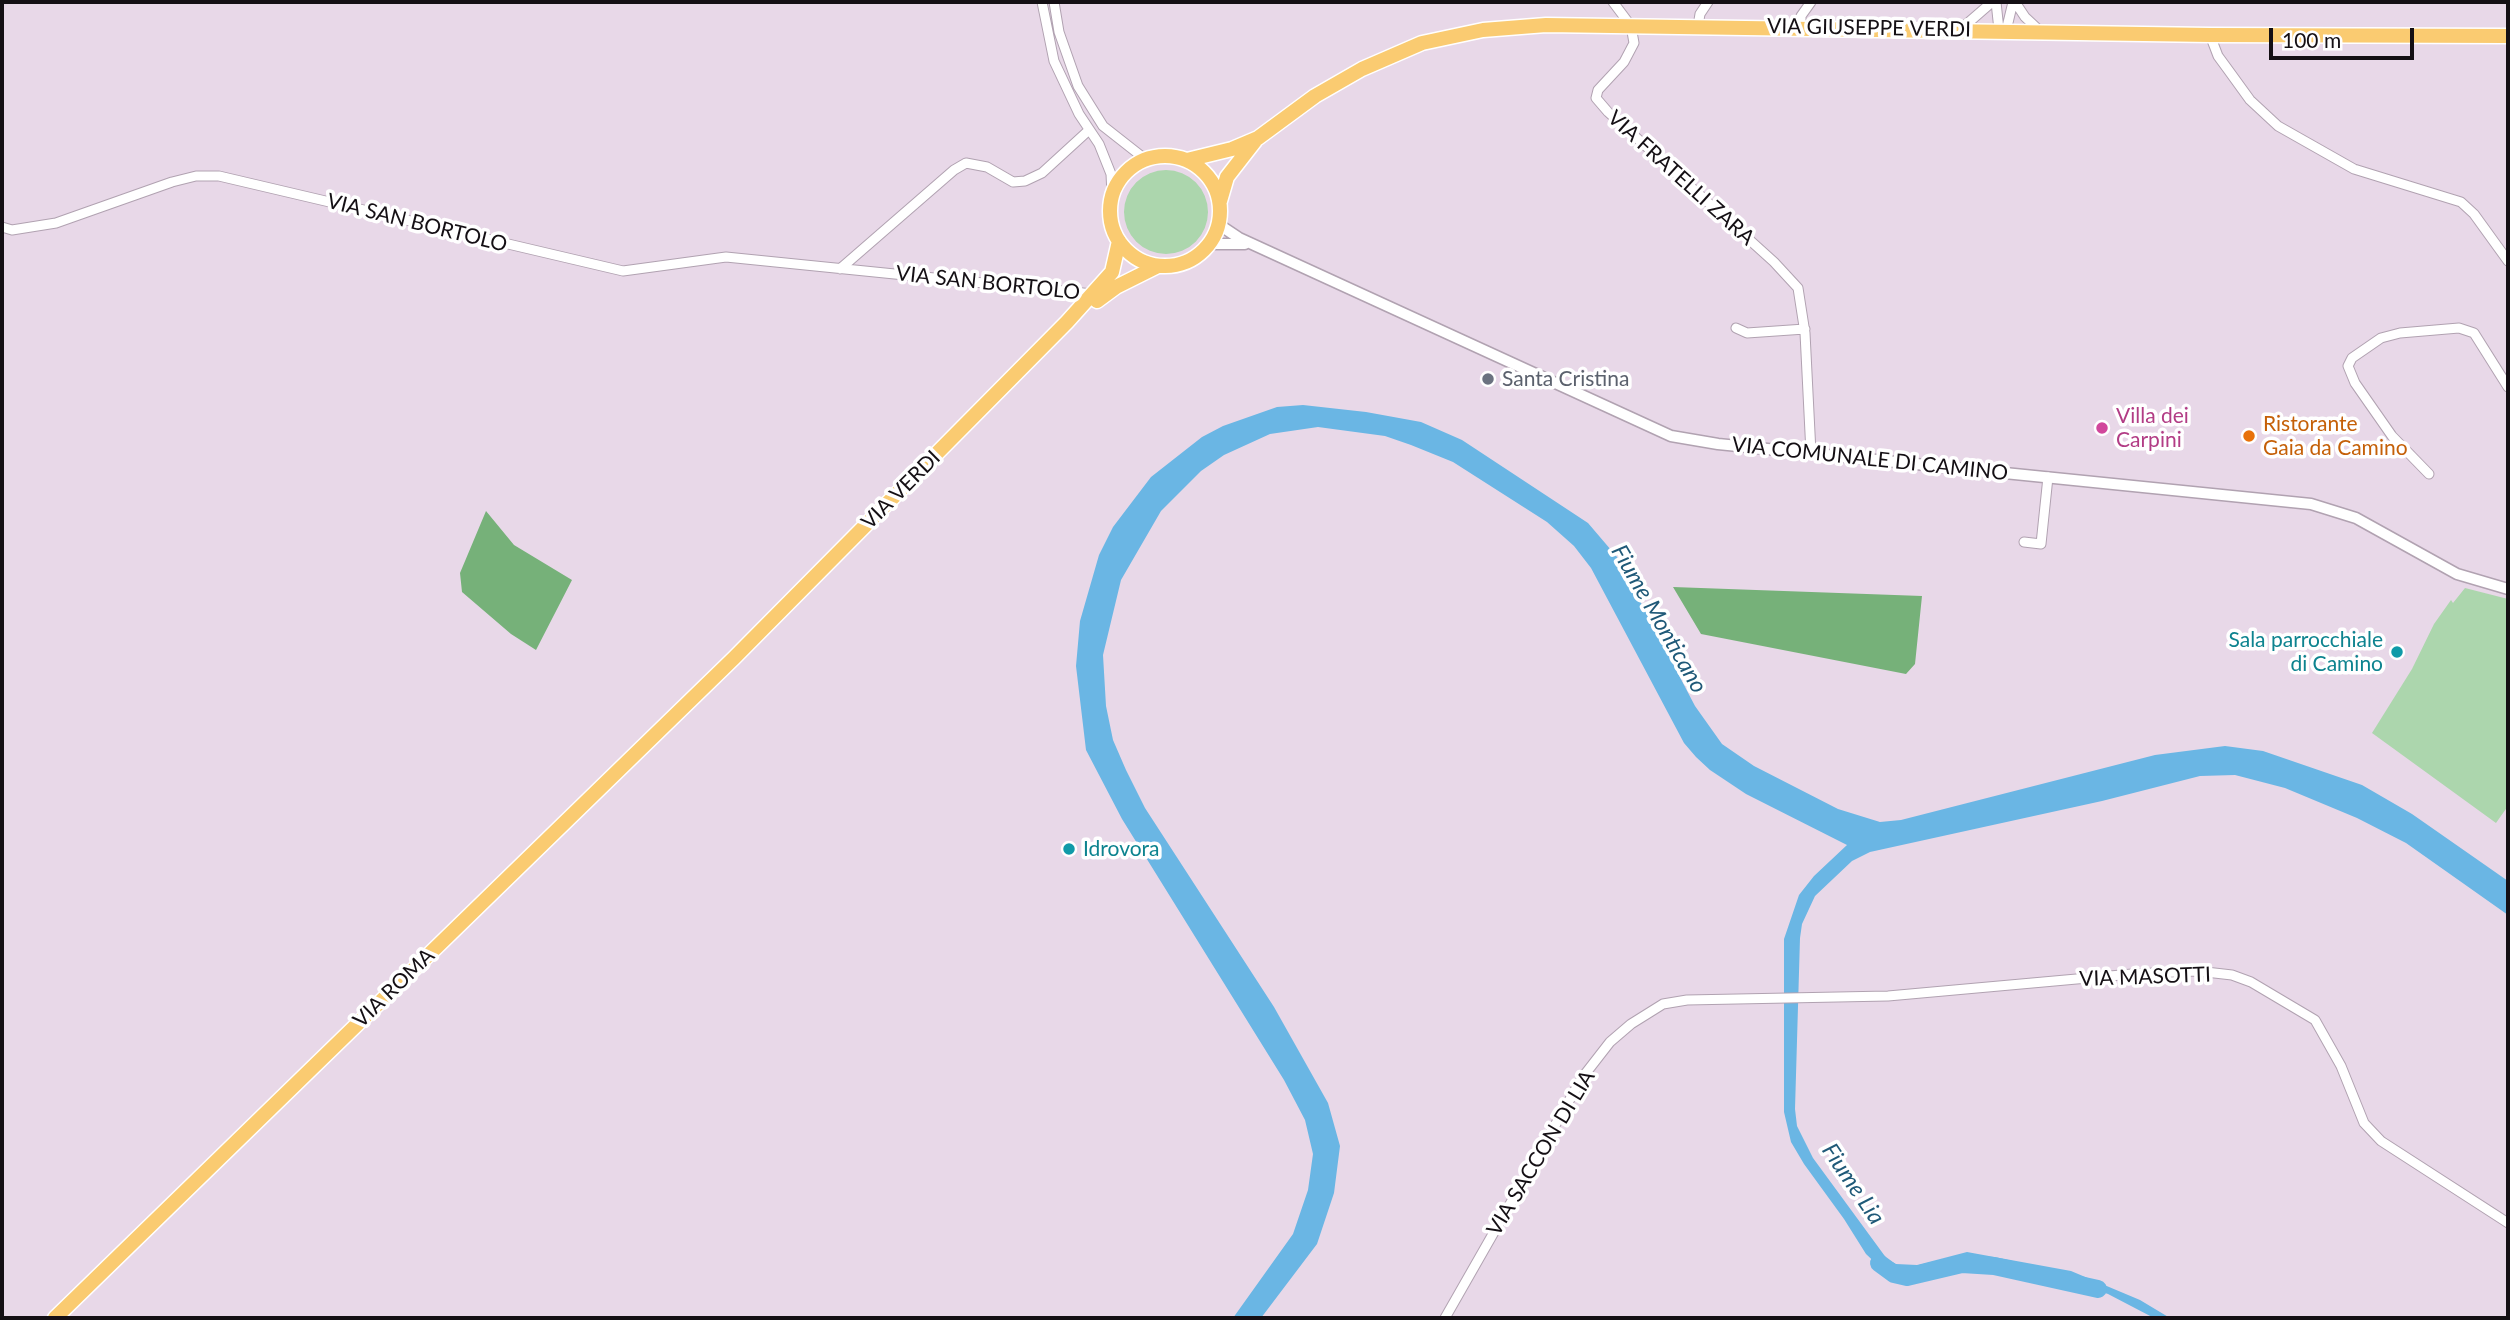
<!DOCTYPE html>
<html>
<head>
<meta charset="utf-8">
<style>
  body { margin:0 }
  #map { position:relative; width:2510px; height:1320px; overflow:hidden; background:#e8d8e8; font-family:Lato,sans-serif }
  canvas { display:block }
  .frame { position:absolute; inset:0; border:4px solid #140f14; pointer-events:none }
  .scale { position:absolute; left:2269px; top:28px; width:145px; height:32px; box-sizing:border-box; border:4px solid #140f14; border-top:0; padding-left:9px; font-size:21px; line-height:24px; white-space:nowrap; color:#140f14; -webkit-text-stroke:5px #fff; paint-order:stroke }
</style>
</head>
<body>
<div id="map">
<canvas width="2510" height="1320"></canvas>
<div class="frame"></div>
<div class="scale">100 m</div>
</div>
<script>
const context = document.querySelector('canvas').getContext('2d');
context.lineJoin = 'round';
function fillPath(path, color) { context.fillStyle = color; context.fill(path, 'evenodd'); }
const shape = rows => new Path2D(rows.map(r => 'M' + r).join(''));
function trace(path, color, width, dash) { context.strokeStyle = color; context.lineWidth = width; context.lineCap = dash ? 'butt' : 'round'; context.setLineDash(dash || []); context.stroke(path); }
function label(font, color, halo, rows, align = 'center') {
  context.font = font + ' Lato,sans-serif'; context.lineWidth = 7; context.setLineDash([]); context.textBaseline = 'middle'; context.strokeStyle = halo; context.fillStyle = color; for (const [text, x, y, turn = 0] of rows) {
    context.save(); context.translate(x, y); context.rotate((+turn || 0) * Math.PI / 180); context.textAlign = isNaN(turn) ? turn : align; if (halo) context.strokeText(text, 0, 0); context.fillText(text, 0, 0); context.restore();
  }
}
fillPath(shape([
  '1124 212a42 42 0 1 1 84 0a42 42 0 1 1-84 0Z',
  [2465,588,2508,599,2508,806,2496,823,2372,733,2412,669,2434,624,2451,600,2453,603]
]), '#acd6ad');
fillPath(shape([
  [486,511,514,545,572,580,536,650,511,634,462,592,460,573],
  [1673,587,1922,596,1915,664,1906,674,1701,634]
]), '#76b179');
fillPath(shape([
  [1303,405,1366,412,1421,422,1462,440,1588,523,1617,557,1695,706,1722,744,1754,766,1838,809,1880,822,1901,820,2155,755,2225,746,2263,751,2362,785,2412,814,2508,881,2508,915,2406,843,2357,818,2285,788,2235,775,2200,776,2102,801,1870,852,1852,861,1815,896,1802,924,1800,938,1795,1109,1797,1126,1813,1158,1887,1259,1896,1264,1917,1265,1967,1252,2071,1271,2140,1300,2170,1318,2154,1318,2108,1294,2065,1280,1993,1264,1955,1262,1908,1274,1887,1274,1866,1254,1844,1219,1804,1164,1791,1142,1784,1112,1784,939,1799,895,1814,876,1847,845,1746,794,1710,770,1696,757,1684,743,1591,568,1574,546,1547,522,1453,462,1411,445,1385,436,1318,427,1270,434,1224,455,1201,471,1161,511,1121,580,1103,655,1106,706,1113,740,1126,770,1145,808,1274,1007,1328,1103,1340,1146,1334,1193,1317,1244,1261,1318,1233,1318,1293,1234,1308,1190,1313,1154,1305,1120,1284,1080,1122,819,1086,750,1076,666,1080,621,1099,555,1113,527,1151,477,1202,437,1223,426,1277,407]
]), '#6ab6e4');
trace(shape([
  [1879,1263,1894,1274,1907,1277,1962,1264,1994,1266,2098,1289]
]), '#6ab6e4', 18);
const minor = shape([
  [1042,2,1054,61,1079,114,1099,144,1111,174,1112,195],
  [1054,2,1059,32,1078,86,1103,126,1145,159],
  [1613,2,1631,26,1634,43,1624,62,1598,90,1596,98,1608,112,1774,262,1798,288,1805,333,1811,453],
  [1996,2,1999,30],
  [2015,2,2025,17,2040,31],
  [1698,26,1700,14,1708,2],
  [1801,28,1801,16,1811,2],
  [1961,29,1992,2],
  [2006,31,2013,2],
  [2210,35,2218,56,2229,71,2250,100,2278,126,2354,169,2461,202,2474,214,2508,261],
  [2,227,12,230,56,223,172,182,196,176,219,176,623,271,726,257,1093,294],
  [840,269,954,170,966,163,987,167,1013,182,1025,181,1042,173,1089,130],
  [1736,328,1747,333,1805,329],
  [2429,474,2392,436,2355,383,2348,366,2352,358,2381,338,2400,333,2459,328,2474,333,2508,387],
  [2024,542,2041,544,2048,477],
  [1445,1318,1582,1078,1610,1042,1631,1024,1663,1004,1687,1000,1888,996,2132,974,2197,971,2232,975,2251,982,2315,1020,2341,1066,2364,1123,2381,1141,2508,1223]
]);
const tertiary = shape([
  [1218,224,1239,238,1671,436,1718,444,2311,504,2356,518,2457,574,2508,589],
  [1209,244,1245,244]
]);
const primary = shape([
  '1110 211a55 55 0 1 1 110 0a55 55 0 1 1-110 0Z',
  [1187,160,1232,149,1258,138,1315,96,1362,69,1422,43,1483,30,1546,25,2210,35,2508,36],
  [1220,201,1227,177,1255,141],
  [1097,301,1116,287,1158,266],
  [55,1318,734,658,1067,322,1112,272,1119,241]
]);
trace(minor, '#b1a2b1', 11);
trace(tertiary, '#b1a2b1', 13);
trace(primary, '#fff', 17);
trace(minor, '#fff', 9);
trace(tertiary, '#fff', 10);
trace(primary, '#facb71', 14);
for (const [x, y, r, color] of [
  [1488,379,7,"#6b7280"],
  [2102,428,7,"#d1479c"],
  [2249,436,7,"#e8710a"],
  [2397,652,7,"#0f9aa8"],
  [1069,849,7,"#0f9aa8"]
]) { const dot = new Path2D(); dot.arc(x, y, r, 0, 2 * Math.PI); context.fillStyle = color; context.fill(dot); trace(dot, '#fff', 2.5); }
label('21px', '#140f14', '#fff', [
  ["VIA GIUSEPPE VERDI",1869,28,1],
  ["VIA FRATELLI ZARA",1681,178,42],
  ["VIA SAN BORTOLO",417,223,14],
  ["VIA SAN BORTOLO",988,283,6],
  ["VIA COMUNALE DI CAMINO",1870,459,6],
  ["VIA VERDI",901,490,-45],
  ["VIA MASOTTI",2145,977,-2],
  ["VIA ROMA",394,988,-44],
  ["VIA SACCON DI LIA",1541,1153,-59]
]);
label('21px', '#5b616d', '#fff', [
  ["Santa Cristina",1502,379]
], 'left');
label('21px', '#b23c85', '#fff', [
  ["Villa dei",2116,416],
  ["Carpini",2116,440]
], 'left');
label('21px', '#c56008', '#fff', [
  ["Ristorante",2263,424],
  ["Gaia da Camino",2263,448]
], 'left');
label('21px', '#0d838f', '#fff', [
  ["Sala parrocchiale",2383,640],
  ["di Camino",2383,664],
  ["Idrovora",1083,849,"left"]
], 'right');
label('italic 23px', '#1f5978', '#fff', [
  ["Fiume Monticano",1659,619,60],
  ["Fiume Lia",1853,1184,56]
]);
</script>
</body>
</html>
